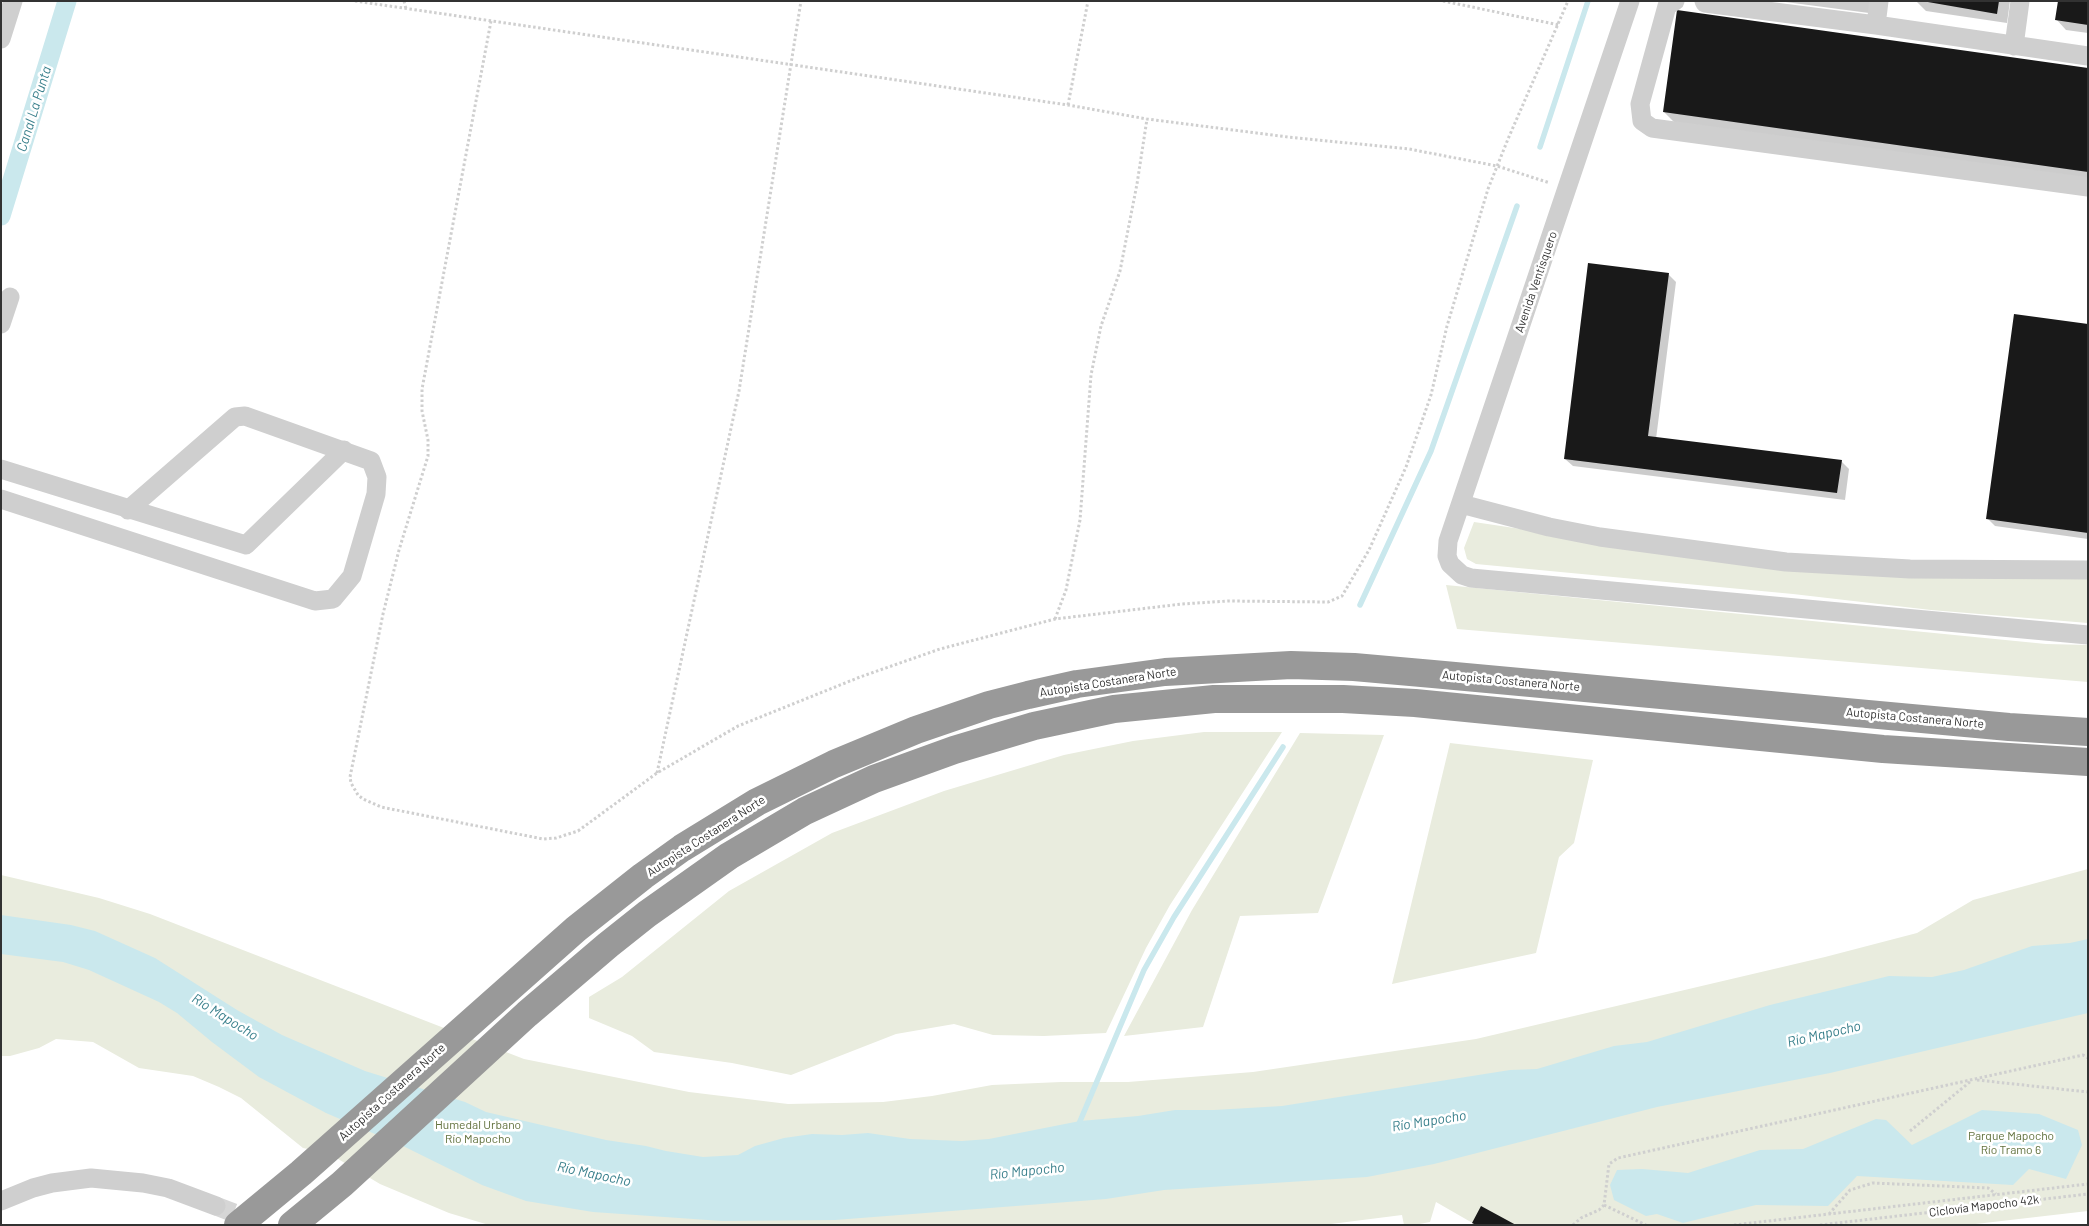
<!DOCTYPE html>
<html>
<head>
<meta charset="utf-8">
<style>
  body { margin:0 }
  #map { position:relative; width:2089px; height:1226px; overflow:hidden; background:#fff; font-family:Barlow,sans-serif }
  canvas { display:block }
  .frame { position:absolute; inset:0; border:2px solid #323232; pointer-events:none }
</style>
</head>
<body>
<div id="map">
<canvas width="2089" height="1226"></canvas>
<div class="frame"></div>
</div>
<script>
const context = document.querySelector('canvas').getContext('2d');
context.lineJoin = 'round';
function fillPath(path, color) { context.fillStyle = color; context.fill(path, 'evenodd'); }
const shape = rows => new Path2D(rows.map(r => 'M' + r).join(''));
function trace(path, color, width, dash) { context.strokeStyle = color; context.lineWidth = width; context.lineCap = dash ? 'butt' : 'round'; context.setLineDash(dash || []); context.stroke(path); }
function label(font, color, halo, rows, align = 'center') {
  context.font = font + ' Barlow,sans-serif'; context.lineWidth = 5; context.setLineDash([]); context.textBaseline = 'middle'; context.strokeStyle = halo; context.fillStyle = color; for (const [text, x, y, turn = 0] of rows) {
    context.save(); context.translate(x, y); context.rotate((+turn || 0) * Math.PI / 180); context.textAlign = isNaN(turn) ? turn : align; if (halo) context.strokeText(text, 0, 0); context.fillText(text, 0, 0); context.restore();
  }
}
fillPath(shape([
  [1474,522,1757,564,2088,574,2088,623,1931,610,1793,594,1476,564,1467,559,1464,548],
  [1446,585,2046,644,2088,645,2088,682,1457,629],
  [1204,732,1282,732,1170,905,1146,948,1106,1033,1044,1036,993,1035,954,1024,896,1034,791,1075,732,1063,654,1052,632,1036,589,1018,589,997,622,977,729,891,832,833,944,791,1064,755,1133,741],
  [1300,733,1384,735,1318,913,1240,916,1203,1027,1124,1036,1192,910],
  [1450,743,1593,760,1574,843,1559,857,1536,953,1392,984],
  [2088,869,2088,1211,1967,1225,1476,1225,1436,1202,1430,1222,1414,1225,1404,1225,1402,1215,1323,1225,489,1225,449,1213,380,1184,328,1153,303,1148,241,1098,219,1087,193,1076,139,1068,93,1042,56,1039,39,1048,10,1056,1,1056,1,875,99,898,150,914,524,1059,689,1092,788,1104,883,1102,932,1096,992,1085,1061,1082,1128,1082,1253,1072,1476,1039,1825,957,1917,933,1973,900]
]), '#e9ecde');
fillPath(shape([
  [1,915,71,925,95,931,155,958,237,1010,282,1035,365,1071,465,1102,486,1112,606,1140,646,1146,666,1151,703,1157,738,1155,755,1146,784,1138,812,1134,842,1135,868,1133,910,1139,962,1141,989,1139,1080,1121,1138,1116,1175,1110,1214,1110,1282,1106,1510,1070,1537,1069,1614,1046,1647,1042,1770,1005,1889,976,1932,977,1964,970,2032,946,2070,943,2088,939,2088,1013,1830,1073,1657,1107,1434,1164,1367,1177,1164,1190,1106,1199,835,1220,722,1221,593,1212,526,1201,482,1185,403,1146,326,1113,259,1077,212,1042,177,1013,159,1002,89,970,63,962,1,954],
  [1982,1110,2039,1114,2078,1130,2082,1145,2066,1179,2029,1169,2013,1185,1857,1176,1828,1206,1756,1205,1683,1223,1657,1214,1646,1216,1614,1200,1610,1185,1617,1170,1642,1169,1688,1173,1760,1150,1803,1149,1876,1119,1886,1120,1912,1145]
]), '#cae8ed');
fillPath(shape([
  [1778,1,1871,1,1869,13],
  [1916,1,2010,1,2007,23,1926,11],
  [2088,1,2088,33,2066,30,2056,19],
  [2088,70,2088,180,1674,122,1664,112],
  [1668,274,1676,282,1656,439,1841,461,1849,469,1845,500,1573,466,1565,459],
  [2088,326,2088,539,1995,526,1987,518]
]), '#0003');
trace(shape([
  [1540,147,1588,1],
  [1360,605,1431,451,1517,206],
  [1078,1126,1144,970,1174,917,1283,747]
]), '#cae8ed', 5.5);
trace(shape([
  [1,216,67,1]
]), '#cae8ed', 19);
fillPath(shape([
  [1922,1,1999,1,1997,14],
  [2058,1,2088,1,2088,25,2055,20],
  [1677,10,2088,68,2088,172,1663,112],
  [1588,263,1669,273,1648,436,1842,460,1837,493,1564,459],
  [2014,314,2088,324,2088,533,1986,519],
  [1481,1206,1516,1225,1476,1225,1472,1223]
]), '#191919');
trace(shape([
  [216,1206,265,1225]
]), '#d6d6d6', 19, [19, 9]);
trace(shape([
  [355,1,1068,105,1147,119,1288,137,1409,149,1497,166,1550,183],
  [404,1,406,9],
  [1443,1,1559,25],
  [491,21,422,389,422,411,428,440,428,456,399,550,383,614,350,777,351,783,358,795,363,799,381,807,543,839,556,838,578,831,657,773,738,726,860,677,940,649,1055,619,1182,604,1228,601,1328,602,1342,596,1369,550,1406,467,1431,395,1447,326,1488,189,1508,139,1568,1],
  [1068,105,1088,1],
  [1055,619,1066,590,1080,520,1091,375,1101,326,1120,271,1137,184,1147,119],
  [657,773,739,391,801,1],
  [1977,1080,2088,1092],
  [1910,1131,1971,1081],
  [1604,1205,1646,1225],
  [1829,1214,1850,1190,1873,1183,1988,1188,1996,1194],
  [1573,1225,1581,1218,1599,1210,1604,1205,1609,1164,1618,1158,2083,1055,2088,1058],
  [1734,1225,2088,1184],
  [1820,1225,2088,1194]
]), '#cfcfcf', 3, [2.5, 2.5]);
trace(shape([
  [1630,1,1448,541,1447,556,1450,564,1462,575,1471,578,2088,635],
  [1675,1,1667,6,1640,104,1642,121,1652,128,2088,187],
  [1704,1,1705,3,1876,25,2088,56],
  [1876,25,1879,1],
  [1,39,13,1],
  [2014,46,2020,1],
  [1,324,10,297],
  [1,469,246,545,344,450],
  [1,499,315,601,333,599,352,576,376,494,377,477,371,461,245,416,235,417,128,510],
  [1461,504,1549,527,1600,537,1786,562,1910,569,2088,570],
  [1,1201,33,1188,52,1183,91,1178,143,1183,168,1188,216,1206]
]), '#cfcfcf', 19);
trace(shape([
  [238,1225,301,1173,576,929,643,876,682,848,757,802,834,764,916,730,989,705,1028,695,1077,684,1165,672,1291,665,1354,667,1433,674,2009,727,2088,732],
  [292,1225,342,1184,527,1014,608,945,647,914,729,856,805,811,874,779,954,750,1034,726,1114,709,1214,699,1343,699,1415,703,1883,749,2088,762]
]), '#999', 28);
label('12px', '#323232', '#fff', [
  ["Avenida Ventisquero",1536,282,-71],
  ["Autopista Costanera Norte",1511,681,5],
  ["Autopista Costanera Norte",1108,682,-9],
  ["Autopista Costanera Norte",1915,718,5],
  ["Autopista Costanera Norte",706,836,-33],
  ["Autopista Costanera Norte",392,1092,-42],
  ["Ciclovía Mapocho 42k",1984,1206,-7]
]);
label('12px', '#61713d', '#fff', [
  ["Humedal Urbano",478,1125],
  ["Río Mapocho",478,1139],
  ["Parque Mapocho",2011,1136],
  ["Río Tramo 6",2011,1150]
]);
label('italic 14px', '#387f8b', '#fff', [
  ["Canal La Punta",34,109,-73],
  ["Río Mapocho",225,1017,32],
  ["Río Mapocho",1824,1034,-13],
  ["Río Mapocho",1429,1121,-9],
  ["Río Mapocho",1027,1171,-6],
  ["Río Mapocho",594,1174,12]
]);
</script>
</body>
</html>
